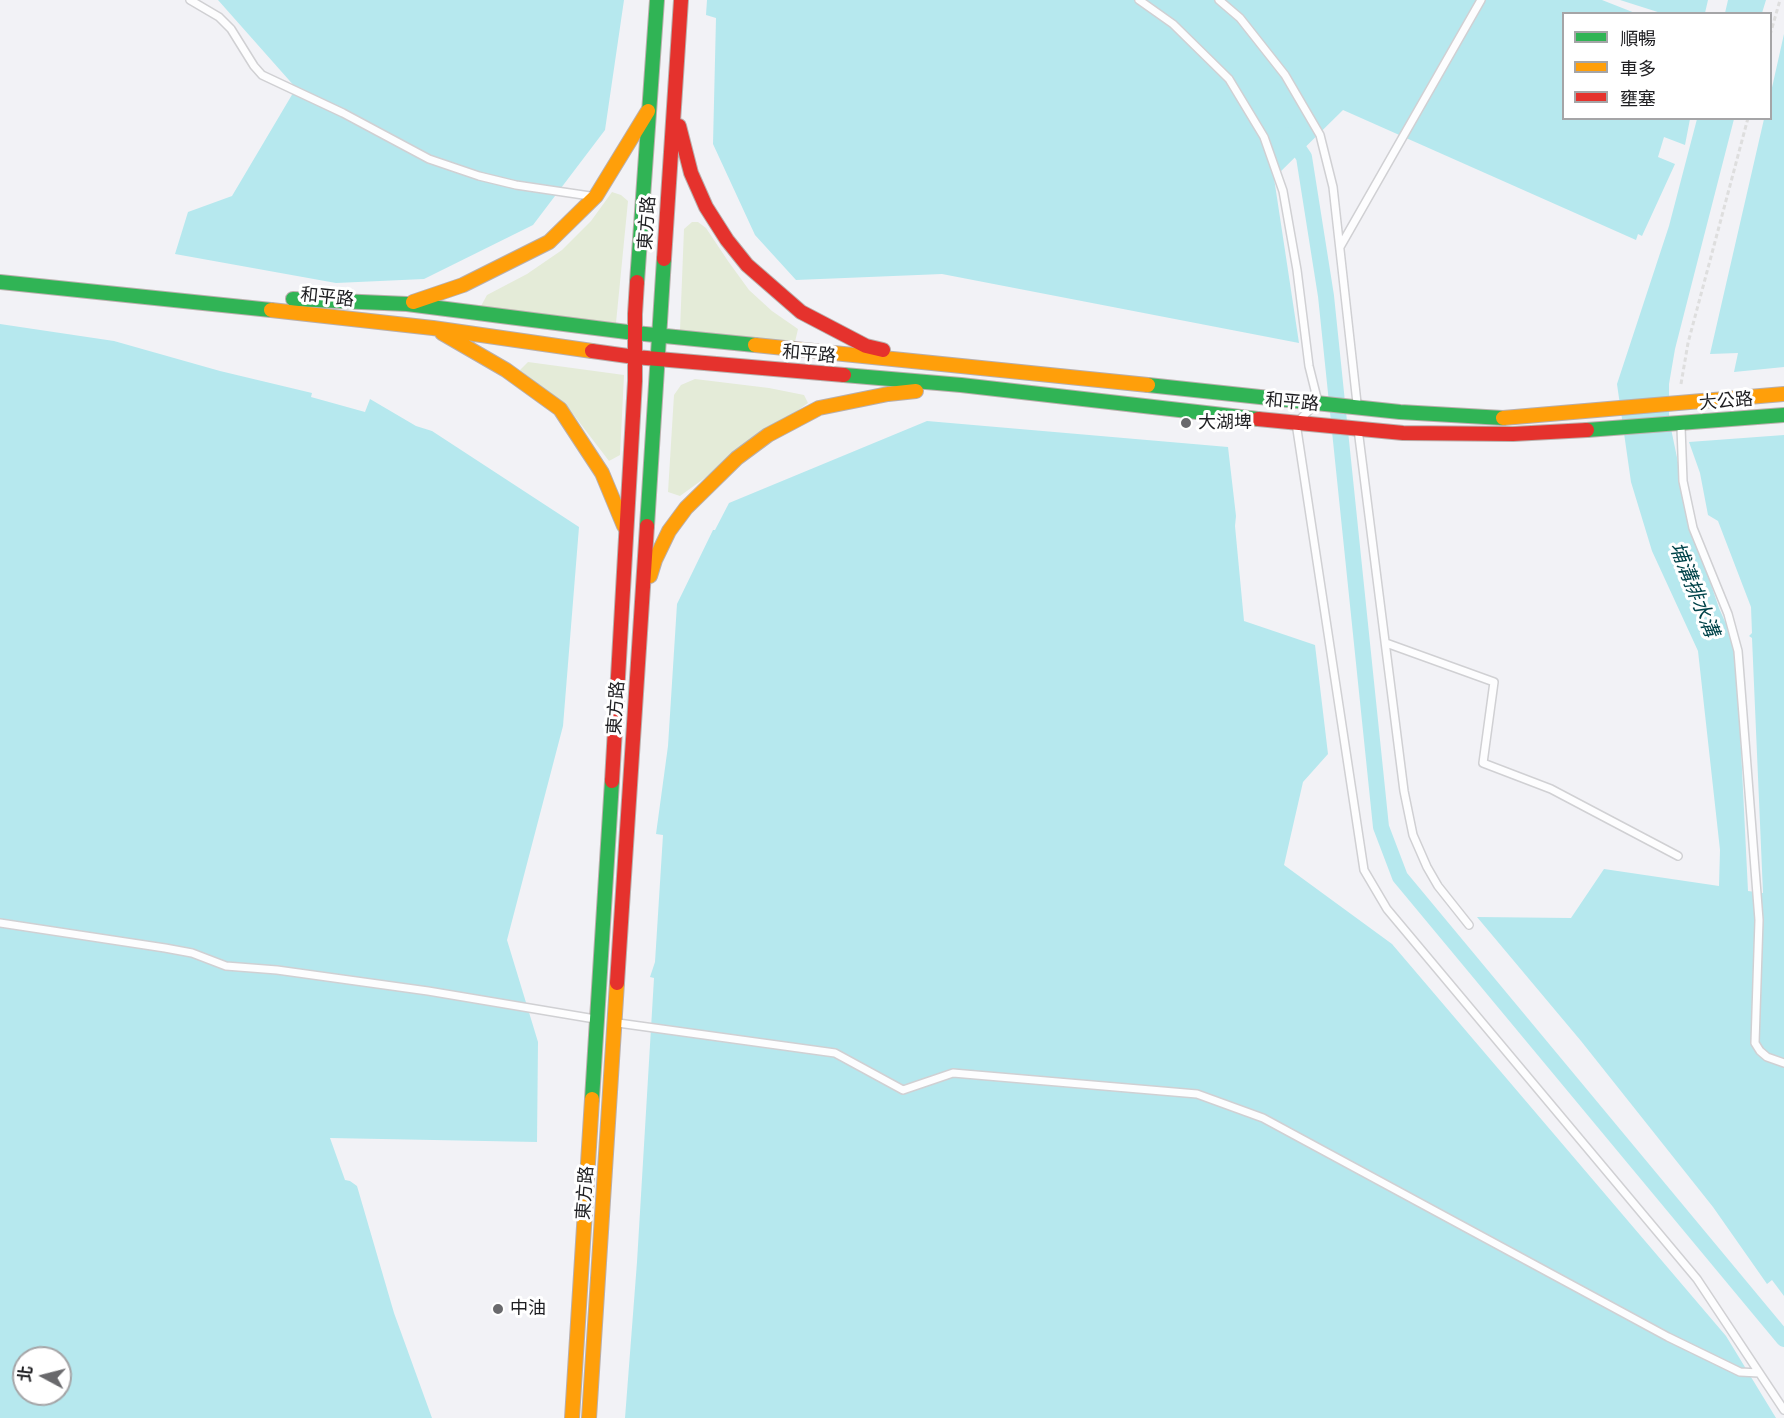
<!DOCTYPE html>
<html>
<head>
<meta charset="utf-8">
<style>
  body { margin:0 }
  #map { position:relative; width:1784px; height:1418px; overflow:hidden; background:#f2f2f6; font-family:Signika,"Noto Sans TC",sans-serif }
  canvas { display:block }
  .legend { position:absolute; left:1562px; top:12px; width:210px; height:108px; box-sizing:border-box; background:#fff; border:2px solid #a5a5a7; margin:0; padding:8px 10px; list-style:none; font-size:18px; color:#1f1f22 }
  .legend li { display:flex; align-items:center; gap:12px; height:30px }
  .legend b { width:30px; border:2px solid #a5a5a7 }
  .north { position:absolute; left:12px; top:1346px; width:60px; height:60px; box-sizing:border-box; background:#fff; border:2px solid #a5a5a7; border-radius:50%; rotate:277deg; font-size:16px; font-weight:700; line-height:24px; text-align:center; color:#1f1f22 }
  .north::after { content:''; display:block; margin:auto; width:21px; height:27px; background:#69696c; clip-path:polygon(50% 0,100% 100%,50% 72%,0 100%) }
</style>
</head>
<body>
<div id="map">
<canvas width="1784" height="1418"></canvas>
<ul class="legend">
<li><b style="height:8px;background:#30b455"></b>順暢</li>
<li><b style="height:8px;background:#ff9f0a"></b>車多</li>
<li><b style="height:8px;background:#e5322d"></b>壅塞</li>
</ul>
<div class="north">北</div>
</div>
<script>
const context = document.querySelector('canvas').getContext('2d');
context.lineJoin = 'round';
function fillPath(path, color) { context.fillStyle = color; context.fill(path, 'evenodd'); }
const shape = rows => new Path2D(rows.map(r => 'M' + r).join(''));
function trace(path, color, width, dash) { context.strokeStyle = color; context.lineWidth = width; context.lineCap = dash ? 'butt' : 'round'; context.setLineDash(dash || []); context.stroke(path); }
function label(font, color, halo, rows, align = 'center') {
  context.font = font + ' Signika,"Noto Sans TC",sans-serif'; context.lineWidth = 6; context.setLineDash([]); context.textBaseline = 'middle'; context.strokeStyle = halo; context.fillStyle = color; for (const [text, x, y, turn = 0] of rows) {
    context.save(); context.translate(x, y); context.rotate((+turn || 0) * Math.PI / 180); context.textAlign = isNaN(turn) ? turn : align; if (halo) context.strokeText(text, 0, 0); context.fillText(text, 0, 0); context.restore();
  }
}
fillPath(shape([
  [612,192,621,195,628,201,616,323,481,306,487,295,527,274,562,250,591,221],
  [692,222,698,222,706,228,728,261,749,290,772,311,798,329,795,342,680,330,684,229],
  [528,362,624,375,620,455,609,461,570,410,520,370],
  [695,379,769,388,804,395,808,403,680,496,668,492,674,395,681,385]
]), '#e4ebd8');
fillPath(shape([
  [218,0,624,0,605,130,533,225,424,279,336,283,175,254,188,212,232,196,296,88],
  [707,0,1602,0,1635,13,1564,14,1564,118,1690,119,1685,145,1664,137,1658,157,1675,164,1642,236,1638,234,1636,240,1343,110,1274,178,1299,343,942,274,796,280,755,235,713,144,716,18,706,15],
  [1620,0,1708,0,1705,13,1664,14],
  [1728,0,1766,0,1762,13,1725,13],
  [1784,34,1784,367,1734,372,1738,353,1710,354,1764,119,1770,118,1771,92],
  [1697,119,1734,119,1675,349,1669,384,1669,419,1691,525,1719,608,1733,640,1737,668,1748,891,1763,893,1752,638,1749,636,1752,633,1751,607,1718,521,1708,515,1700,473,1689,442,1784,435,1784,1296,1772,1280,1767,1284,1713,1207,1581,1041,1477,917,1571,918,1604,869,1719,886,1720,850,1698,651,1652,551,1631,482,1617,384,1669,226],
  [0,324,114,341,220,371,312,393,311,397,365,412,370,399,416,426,432,431,579,527,563,726,507,940,538,1042,537,1142,330,1138,345,1180,350,1181,357,1186,394,1313,432,1418,0,1418],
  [24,1358,60,1358,60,1394,24,1394],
  [927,421,1228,447,1236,516,1235,526,1244,621,1315,645,1328,754,1303,782,1284,865,1392,944,1726,1336,1776,1418,625,1418,637,1262,654,978,650,977,655,962,663,835,656,834,668,746,677,604,713,530,715,530,729,503]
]), '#b6e8ee');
trace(shape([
  [1289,135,1304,157,1326,296,1381,827,1400,877,1784,1339]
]), '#b6e8ee', 16);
const lane = shape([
  [190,0,219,17,231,29,254,66,262,75,343,113,429,159,479,176,516,185,590,196],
  [1139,0,1173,24,1229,79,1264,137,1283,191,1297,270,1309,366,1318,402,1296,423,1364,870,1387,909,1697,1279,1784,1410],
  [1219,0,1240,18,1285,75,1320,135,1333,187,1357,403],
  [1340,247,1481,0],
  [1681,427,1683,481,1693,528,1728,614,1738,651,1759,920,1755,1043,1760,1051,1767,1057,1784,1063],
  [1358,429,1404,791,1413,835,1427,867,1438,886,1469,925],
  [1386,643,1494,682,1483,763,1551,789,1678,856],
  [0,923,165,948,192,953,226,966,277,970,428,991,595,1019],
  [618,1023,835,1053,903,1090,953,1073,1197,1094,1263,1118,1668,1337,1740,1372,1759,1373]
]);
const fast = shape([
  [0,282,271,310],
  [637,282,657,0],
  [293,299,407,304,635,333,755,345],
  [844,375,961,385,1258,419],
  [1148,385,1400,412,1503,418],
  [1587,430,1784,415],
  [647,526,664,259],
  [592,1099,612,781]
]);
const slow = shape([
  [413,302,463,285,549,242,596,196,648,111],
  [271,310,433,328,592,351],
  [442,333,506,370,560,409,602,473,624,526],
  [755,345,1148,385],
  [1503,418,1784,394],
  [650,576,655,560,669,531,686,508,737,458,768,435,819,408,888,394,916,391],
  [572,1418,592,1099],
  [589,1418,617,983]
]);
const jam = shape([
  [679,126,691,173,706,207,727,240,747,265,801,312,866,346,883,350],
  [664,259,681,0],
  [592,351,635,357,844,375],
  [1258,419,1403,433,1513,434,1587,430],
  [612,781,635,381,635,314,637,282],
  [617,983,647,526]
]);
trace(lane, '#d0d0d3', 10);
trace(fast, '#b9afac', 16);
trace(slow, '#b9afac', 16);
trace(jam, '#b9afac', 16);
trace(shape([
  [1770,35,1780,0],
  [1681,384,1688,343,1748,118]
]), '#dedede', 3, [4.5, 3]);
trace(lane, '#fdfdfe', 7);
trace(fast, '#30b455', 14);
trace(slow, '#ff9f0a', 14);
trace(jam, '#e5322d', 14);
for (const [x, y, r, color] of [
  [1186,423,6,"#69696c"],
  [498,1309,6,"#69696c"]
]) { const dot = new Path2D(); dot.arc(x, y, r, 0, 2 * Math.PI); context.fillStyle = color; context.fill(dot); trace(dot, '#fff', 2); }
label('18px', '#1f1f22', '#fff', [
  ["東方路",648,223,-86],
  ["和平路",327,298,6],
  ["和平路",809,355,5],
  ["大公路",1726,402,-5],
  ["和平路",1292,403,5],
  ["東方路",617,708,-86],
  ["東方路",586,1193,-86]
]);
label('18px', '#1f1f22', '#fff', [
  ["大湖埤",1198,423],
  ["中油",510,1309]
], 'left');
label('italic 20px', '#004349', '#fff', [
  ["埔溝排水溝",1693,590,68]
]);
</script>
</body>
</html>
